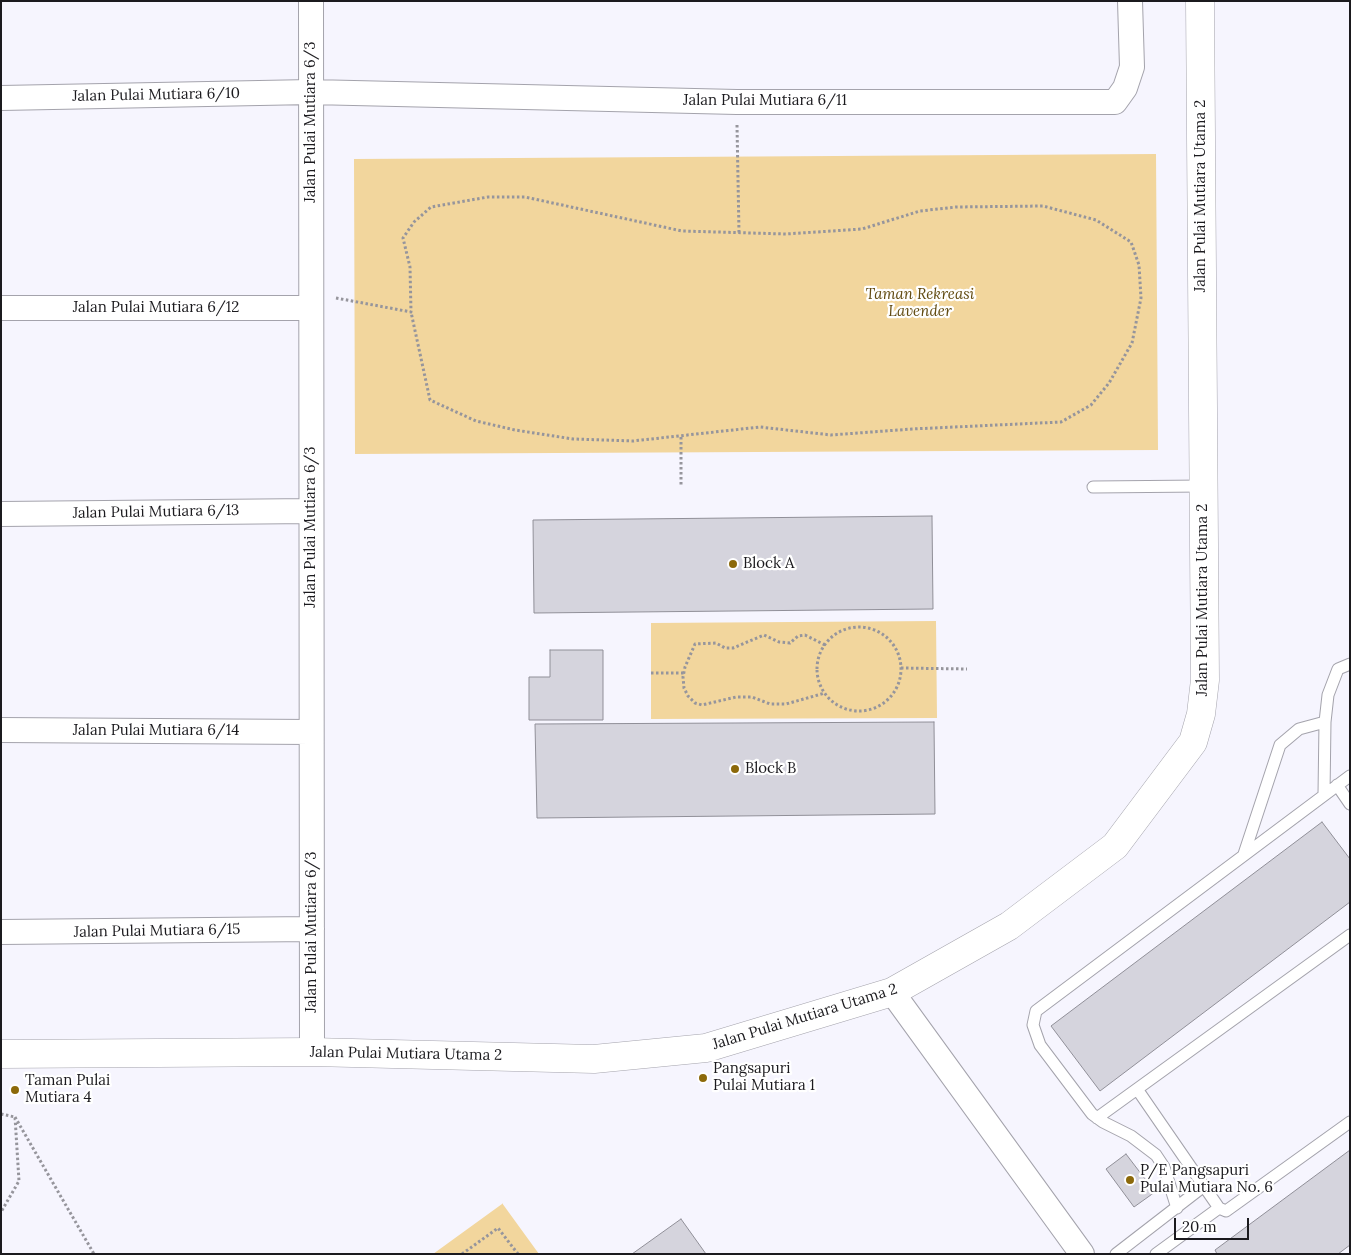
<!DOCTYPE html>
<html>
<head>
<meta charset="utf-8">
<style>
  body { margin:0 }
  #map { position:relative; width:1351px; height:1255px; overflow:hidden; background:#f6f5fe; font-family:Lora,serif }
  canvas { display:block }
  .frame { position:absolute; inset:0; border:2px solid #1b1a1e; pointer-events:none }
  .scale { position:absolute; left:1174px; top:1218px; width:75px; height:22px; box-sizing:border-box; border:2px solid #1b1a1e; border-top:0; padding-left:6px; font-size:15px; line-height:18px; white-space:nowrap; color:#1b1a1e; -webkit-text-stroke:4px #fff; paint-order:stroke }
</style>
</head>
<body>
<div id="map">
<canvas width="1351" height="1255"></canvas>
<div class="frame"></div>
<div class="scale">20 m</div>
</div>
<script>
const context = document.querySelector('canvas').getContext('2d');
context.lineJoin = 'round';
function fillPath(path, color) { context.fillStyle = color; context.fill(path, 'evenodd'); }
const shape = rows => new Path2D(rows.map(r => 'M' + r).join(''));
function trace(path, color, width, dash) { context.strokeStyle = color; context.lineWidth = width; context.lineCap = dash ? 'butt' : 'round'; context.setLineDash(dash || []); context.stroke(path); }
function label(font, color, halo, rows, align = 'center') {
  context.font = font + ' Lora,serif'; context.lineWidth = 4.5; context.setLineDash([]); context.textBaseline = 'middle'; context.strokeStyle = halo; context.fillStyle = color; for (const [text, x, y, turn = 0] of rows) {
    context.save(); context.translate(x, y); context.rotate((+turn || 0) * Math.PI / 180); context.textAlign = isNaN(turn) ? turn : align; if (halo) context.strokeText(text, 0, 0); context.fillText(text, 0, 0); context.restore();
  }
}
fillPath(shape([
  [1156,154,1158,450,355,454,354,159],
  [936,621,937,718,651,719,651,623],
  [502,1203,539,1254,433,1254,502,1204]
]), '#f2d69d');
const building = shape([
  [932,516,933,609,534,613,533,520,932,516],
  [550,650,603,650,603,720,529,720,529,677,550,677,550,650],
  [934,722,935,814,537,818,535,724,934,722],
  [1322,822,1350,859,1350,902,1100,1091,1051,1026,1322,822],
  [1350,1150,1350,1245,1338,1254,1217,1254,1215,1250,1350,1150],
  [1126,1154,1155,1192,1134,1207,1106,1169,1126,1154],
  [681,1219,706,1254,632,1254,681,1219]
]);
fillPath(building, '#d5d4dd');
trace(building, '#908f98', 1);
const lane = shape([
  [1093,487,1203,486],
  [1337,785,1350,804],
  [1324,794,1325,722,1328,695,1338,669,1350,664],
  [1244,854,1280,745,1299,729,1325,722],
  [1137,1089,1219,1208,1226,1211,1350,1122],
  [1097,1118,1350,935],
  [1177,1208,1164,1167,1156,1155,1131,1136,1103,1122,1092,1114,1040,1045,1033,1025,1036,1011,1350,776],
  [1116,1254,1204,1186],
  [1156,1254,1219,1208]
]);
const street = shape([
  [311,1,312,1052],
  [1,98,311,92,737,102,1115,102,1125,88,1132,67,1130,1],
  [1,308,311,308],
  [1,514,311,511],
  [1,730,311,732],
  [1,932,312,929],
  [892,992,1082,1254]
]);
const secondary = shape([
  [1,1054,312,1052,594,1059,706,1048,892,992,1009,926,1115,846,1193,742,1201,714,1205,680,1200,1]
]);
trace(lane, '#a4a3ac', 13);
trace(street, '#a4a3ac', 26);
trace(secondary, '#a4a3ac', 29);
trace(shape([
  [737,125,739,233],
  [336,298,411,312,410,267,403,238,414,222,431,207,488,197,525,197,682,231,786,234,862,229,920,211,956,207,1043,206,1096,220,1131,242,1139,265,1141,298,1132,343,1109,383,1091,405,1061,422,912,429,831,435,760,427,633,441,573,439,515,430,476,421,430,400,411,312],
  [681,437,681,487],
  '817 669a42 42 0 1 1 84 0a42 42 0 1 1-84 0Z',
  [825,645,805,635,798,636,790,643,779,642,764,635,733,648,725,648,716,643,695,644,685,667,683,677,684,688,688,696,695,703,702,705,736,697,752,697,770,704,786,704,825,693],
  [901,668,967,669],
  [651,673,684,673],
  [1,1114,15,1117,19,1181,1,1212],
  [15,1117,94,1254],
  [462,1254,498,1228,518,1254]
]), '#96959c', 3, [2.5, 2.5]);
trace(lane, '#fff', 11);
trace(street, '#fff', 24);
trace(secondary, '#fff', 28);
for (const [x, y, r, color] of [
  [733,564,5,"#8c690a"],
  [735,769,5,"#8c690a"],
  [703,1078,5,"#8c690a"],
  [15,1090,5,"#8c690a"],
  [1130,1180,5,"#8c690a"]
]) { const dot = new Path2D(); dot.arc(x, y, r, 0, 2 * Math.PI); context.fillStyle = color; context.fill(dot); trace(dot, '#fff', 2); }
label('15px', '#1b1a1e', '#fff', [
  ["Jalan Pulai Mutiara 6/10",156,95,-1],
  ["Jalan Pulai Mutiara 6/11",765,101],
  ["Jalan Pulai Mutiara 6/3",311,122,-90],
  ["Jalan Pulai Mutiara Utama 2",1201,196,-90],
  ["Jalan Pulai Mutiara 6/12",156,308],
  ["Jalan Pulai Mutiara 6/13",156,512,-1],
  ["Jalan Pulai Mutiara 6/3",311,527,-90],
  ["Jalan Pulai Mutiara Utama 2",1203,600,-90],
  ["Jalan Pulai Mutiara 6/14",156,731],
  ["Jalan Pulai Mutiara 6/15",157,931,-1],
  ["Jalan Pulai Mutiara 6/3",312,932,-90],
  ["Jalan Pulai Mutiara Utama 2",805,1017,-17],
  ["Jalan Pulai Mutiara Utama 2",406,1054,1]
]);
label('italic 15px', '#614a10', '#fff', [
  ["Taman Rekreasi",920,295],
  ["Lavender",920,312]
]);
label('15px', '#1b1a1e', '#fff', [
  ["Block A",743,564],
  ["Block B",745,769],
  ["Pangsapuri",713,1069],
  ["Pulai Mutiara 1",713,1086],
  ["Taman Pulai",25,1081],
  ["Mutiara 4",25,1098],
  ["P/E Pangsapuri",1140,1171],
  ["Pulai Mutiara No. 6",1140,1188]
], 'left');
</script>
</body>
</html>
